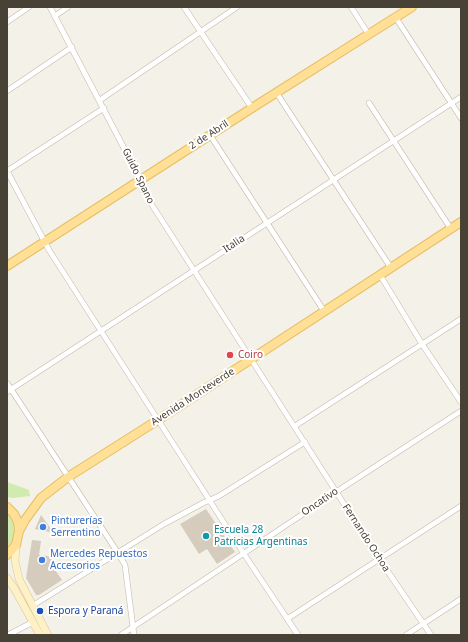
<!DOCTYPE html>
<html>
<head>
<meta charset="utf-8">
<style>
  body { margin:0 }
  #map { position:relative; width:468px; height:642px; overflow:hidden; background:#f4f1e8; font-family:"Noto Sans",sans-serif }
  canvas { display:block }
  .frame { position:absolute; inset:0; border:8px solid #484136; pointer-events:none }
</style>
</head>
<body>
<div id="map">
<canvas width="468" height="642"></canvas>
<div class="frame"></div>
</div>
<script>
const context = document.querySelector('canvas').getContext('2d');
context.lineJoin = 'round';
function fillPath(path, color) { context.fillStyle = color; context.fill(path, 'evenodd'); }
const shape = rows => new Path2D(rows.map(r => 'M' + r).join(''));
function trace(path, color, width, dash) { context.strokeStyle = color; context.lineWidth = width; context.lineCap = dash ? 'butt' : 'round'; context.setLineDash(dash || []); context.stroke(path); }
function label(font, color, halo, rows, align = 'center') {
  context.font = font + ' "Noto Sans",sans-serif'; context.lineWidth = 4; context.setLineDash([]); context.textBaseline = 'middle'; context.strokeStyle = halo; context.fillStyle = color; for (const [text, x, y, turn = 0] of rows) {
    context.save(); context.translate(x, y); context.rotate((+turn || 0) * Math.PI / 180); context.textAlign = isNaN(turn) ? turn : align; if (halo) context.strokeText(text, 0, 0); context.fillText(text, 0, 0); context.restore();
  }
}
fillPath(shape([
  [7,482,29,490,30,496,13,498,7,497],
  [7,510,15,522,15,540,7,552]
]), '#d0eab0');
fillPath(shape([
  [206,509,235,552,217,564,207,549,199,554,180,524],
  [41,515,54,533,35,529],
  [32,540,41,541,39,555,55,557,53,567,62,580,39,595,36,595,26,578]
]), '#d6ccbd');
const street = shape([
  [50,7,136,171,143,191,380,560,431,635],
  [184,7,252,108],
  [351,7,369,35],
  [55,16,68,7],
  [396,18,461,118],
  [7,22,29,7],
  [7,91,72,47],
  [276,92,391,268],
  [100,100,237,7],
  [369,103,451,229],
  [210,135,324,311],
  [7,171,49,250,244,554,298,635],
  [7,171,104,108],
  [380,275,422,344,461,402],
  [7,383,118,553,125,565,134,635],
  [7,392,461,97],
  [295,426,461,319],
  [32,606,164,524,203,503,219,496,305,442],
  [287,619,461,506],
  [8,635,33,622],
  [121,635,336,492,461,411],
  [406,635,461,599]
]);
const secondary = shape([
  [16,545,15,561,19,579,48,635],
  [7,578,14,588,40,635]
]);
const primary = shape([
  [7,266,252,108,412,7],
  [7,507,14,514,18,522,19,531,16,545,7,555],
  [19,531,25,520,41,498,68,477,158,420,461,222]
]);
trace(street, '#c0b8aa', 6);
trace(secondary, '#d6c597', 8);
trace(primary, '#e7be63', 10);
trace(street, '#fff', 5);
trace(secondary, '#fff1c7', 7);
trace(primary, '#ffe096', 8);
for (const [x, y, r, color] of [
  [230,355,4,"#e0444e"],
  [43,527,4,"#3f7fe0"],
  [206,536,4,"#0f9aa8"],
  [42,560,4,"#3f7fe0"],
  [40,611,4,"#1a4fb4"]
]) { const dot = new Path2D(); dot.arc(x, y, r, 0, 2 * Math.PI); context.fillStyle = color; context.fill(dot); trace(dot, '#fff', 1.5); }
label('10px', '#484136', '#fff', [
  ["2 de Abril",209,135,-33],
  ["Guido Spano",138,176,64],
  ["Italia",234,244,-33],
  ["Avenida Monteverde",193,397,-33],
  ["Oncativo",320,502,-34],
  ["Fernando Ochoa",366,538,57]
]);
label('10px', '#be3a42', '#fff', [
  ["Coiro",238,355]
], 'left');
label('10px', '#366cbe', '#fff', [
  ["Pinturerías",51,521],
  ["Serrentino",51,533],
  ["Mercedes Repuestos",50,554],
  ["Accesorios",50,566]
], 'left');
label('10px', '#0d838f', '#fff', [
  ["Escuela 28",214,530],
  ["Patricias Argentinas",214,542]
], 'left');
label('10px', '#164399', '#fff', [
  ["Espora y Paraná",48,611]
], 'left');
</script>
</body>
</html>
